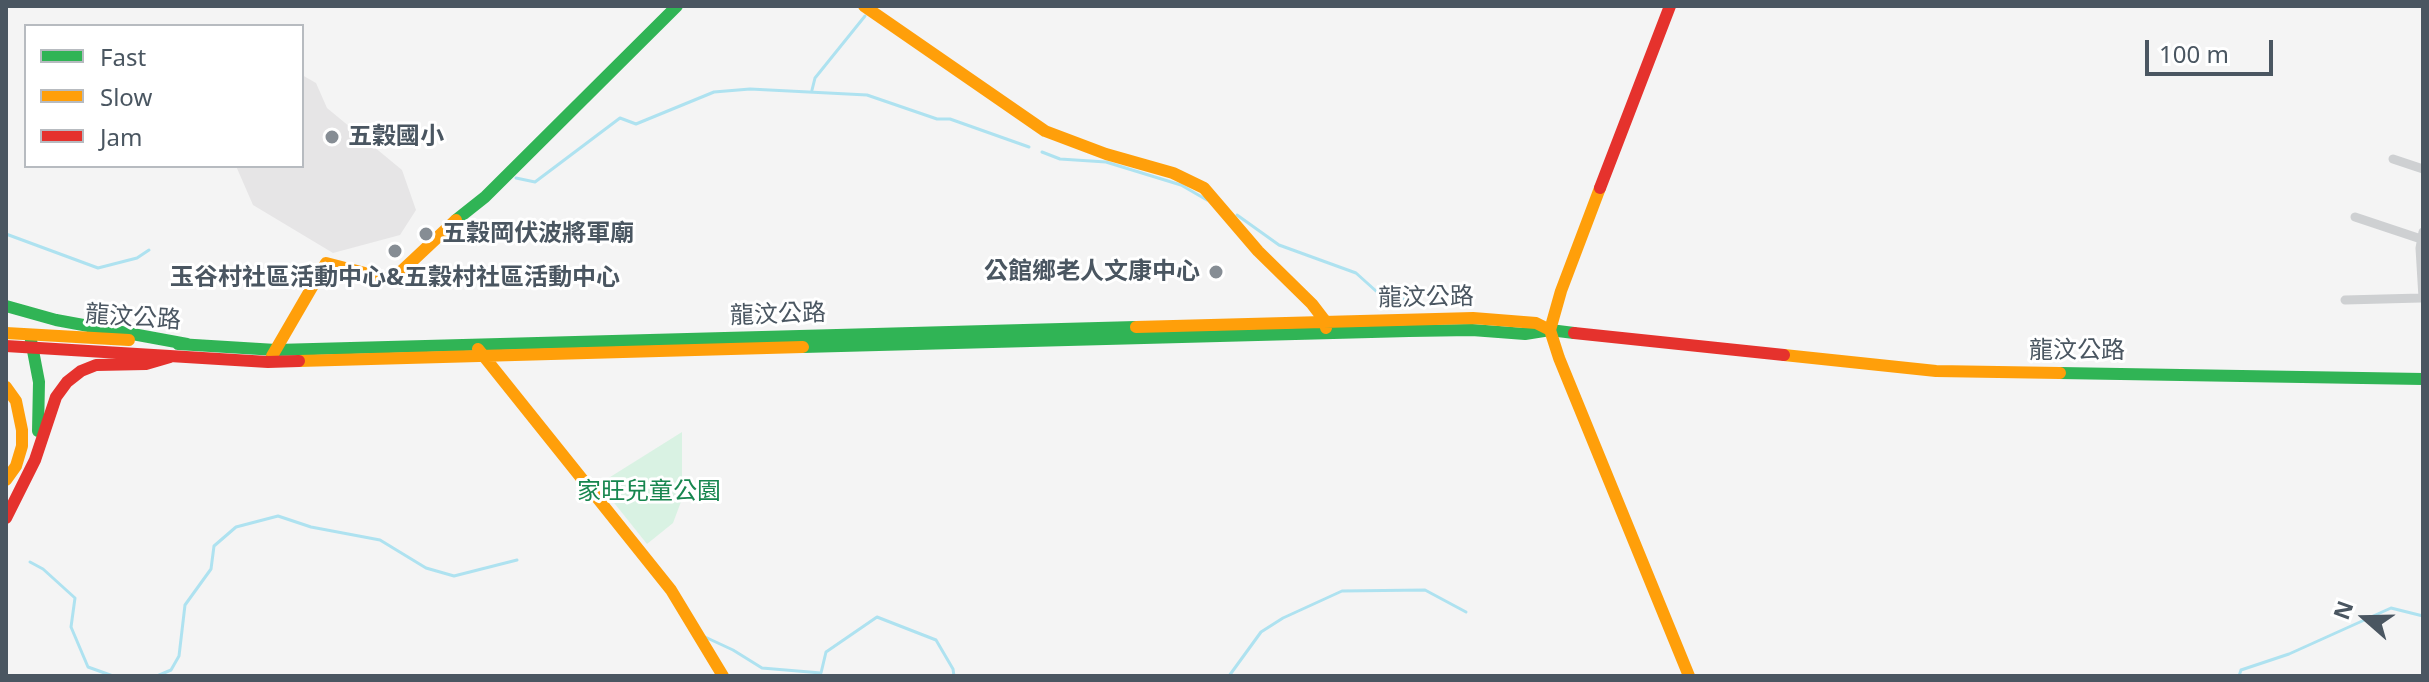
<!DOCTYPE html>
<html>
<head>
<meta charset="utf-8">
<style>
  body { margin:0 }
  #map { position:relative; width:2429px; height:682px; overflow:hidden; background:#f4f4f4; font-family:"Noto Sans",sans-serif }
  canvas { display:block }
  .frame { position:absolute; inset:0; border:8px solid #4a5661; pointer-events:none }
  .legend { position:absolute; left:24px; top:24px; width:280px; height:144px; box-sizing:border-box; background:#fff; border:2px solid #b7bbc0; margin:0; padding:10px 14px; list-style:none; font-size:24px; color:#4a5661 }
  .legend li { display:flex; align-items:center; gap:16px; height:40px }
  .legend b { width:40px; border:2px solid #b7bbc0 }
  .north { position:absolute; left:2325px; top:578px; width:80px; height:80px; -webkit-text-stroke:6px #fff; paint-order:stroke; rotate:290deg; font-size:22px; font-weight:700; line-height:32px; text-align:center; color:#4a5661 }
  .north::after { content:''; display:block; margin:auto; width:28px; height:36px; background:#4a5661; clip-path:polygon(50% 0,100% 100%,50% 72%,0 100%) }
  .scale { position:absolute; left:2145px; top:40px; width:128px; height:36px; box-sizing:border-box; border:4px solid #4a5661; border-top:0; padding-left:10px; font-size:24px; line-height:28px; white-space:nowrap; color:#4a5661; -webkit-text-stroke:6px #fff; paint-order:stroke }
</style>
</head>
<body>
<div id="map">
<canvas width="2429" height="682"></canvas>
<div class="frame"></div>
<ul class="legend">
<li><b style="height:10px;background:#30b455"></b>Fast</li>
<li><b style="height:10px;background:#ff9f0a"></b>Slow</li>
<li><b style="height:10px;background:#e5322d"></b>Jam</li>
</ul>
<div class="north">N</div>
<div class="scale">100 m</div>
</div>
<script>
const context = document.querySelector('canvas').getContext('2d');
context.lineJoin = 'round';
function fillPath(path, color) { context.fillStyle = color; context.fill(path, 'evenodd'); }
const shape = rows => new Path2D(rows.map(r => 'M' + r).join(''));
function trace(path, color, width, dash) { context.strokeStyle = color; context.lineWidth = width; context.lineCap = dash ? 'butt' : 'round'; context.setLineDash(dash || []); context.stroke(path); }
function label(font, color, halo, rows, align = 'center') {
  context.font = font + ' "Noto Sans","Noto Sans TC",sans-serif'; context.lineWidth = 6; context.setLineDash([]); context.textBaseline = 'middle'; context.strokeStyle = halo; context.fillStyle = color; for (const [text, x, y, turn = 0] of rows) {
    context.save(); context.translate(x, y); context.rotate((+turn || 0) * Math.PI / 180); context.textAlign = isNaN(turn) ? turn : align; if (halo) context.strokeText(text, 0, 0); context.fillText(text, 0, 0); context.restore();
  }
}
fillPath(shape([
  [302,75,316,83,327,108,402,170,416,210,400,235,333,253,253,205,236,166,302,166]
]), '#e6e5e6');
fillPath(shape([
  [682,432,682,499,673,523,647,544,599,484]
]), '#d9f2e3');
trace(shape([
  [812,90,815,78,865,16],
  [1042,152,1060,159,1106,162,1181,185,1207,200],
  [516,178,535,182,620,118,636,124,714,92,750,89,867,95,937,119,950,119,1029,147],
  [1237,215,1279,245,1356,273,1376,291,1393,299,1413,299],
  [6,234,98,268,137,258,149,250],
  [30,562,43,569,75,598,71,627,88,667,113,676],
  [705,637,733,650,762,668,821,673,826,652,877,617,936,640,953,669,954,676],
  [157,676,171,670,179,656,185,605,211,569,214,546,236,527,278,516,311,527,380,540,426,568,454,576,517,560],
  [1229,676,1261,632,1283,618,1342,591,1425,590,1466,612],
  [2239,676,2241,670,2289,654,2391,608,2423,616]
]), '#aee2f0', 3);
trace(shape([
  [2393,159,2423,169],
  [2355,217,2421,239],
  [2423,232,2420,248,2423,298],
  [2345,300,2421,298]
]), '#ced0d2', 9);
trace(shape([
  [456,220,485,197,677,6],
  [6,306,56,320,187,344],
  [30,335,39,382,38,431],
  [178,344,276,350,1136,327],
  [803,347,1409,331,1472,330,1525,334,1550,330,1574,333],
  [2060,373,2423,379]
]), '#30b455', 12);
trace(shape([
  [864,6,1045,131,1106,154,1173,173,1204,188,1258,251,1312,304,1325,321,1326,328],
  [1600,188,1561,291,1550,330,1559,358,1689,676],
  [1136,327,1473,318,1536,323,1550,330],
  [6,333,129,340],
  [478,349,671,590,723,676],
  [1784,355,1936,371,2060,373],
  [272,356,326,263,392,280,456,220],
  [299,361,803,347],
  [6,387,16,401,22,430,22,446,16,466,6,480]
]), '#ff9f0a', 12);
trace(shape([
  [1600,188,1670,6],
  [1574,333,1784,355],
  [6,346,268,362,299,361],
  [6,518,35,460,56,397,67,382,81,371,96,365,146,364,170,357]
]), '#e5322d', 12);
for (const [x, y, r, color] of [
  [332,137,8,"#868d94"],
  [426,234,8,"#868d94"],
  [395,251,8,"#868d94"],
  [1216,272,8,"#868d94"]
]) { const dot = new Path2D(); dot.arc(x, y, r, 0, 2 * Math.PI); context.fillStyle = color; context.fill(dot); trace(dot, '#fff', 3); }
label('bold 24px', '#4a5661', '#fff', [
  ["五穀國小",348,137],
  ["五穀岡伏波將軍廟",442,234],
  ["公館鄉老人文康中心",1200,272,"right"],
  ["玉谷村社區活動中心&五穀村社區活動中心",395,278,"center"]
], 'left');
label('24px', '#4a5661', '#fff', [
  ["龍汶公路",1426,298,-1],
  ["龍汶公路",778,315,-2],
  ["龍汶公路",133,318,4],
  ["龍汶公路",2077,351]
]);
label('24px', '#17864f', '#fff', [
  ["家旺兒童公園",649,492]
]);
</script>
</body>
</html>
